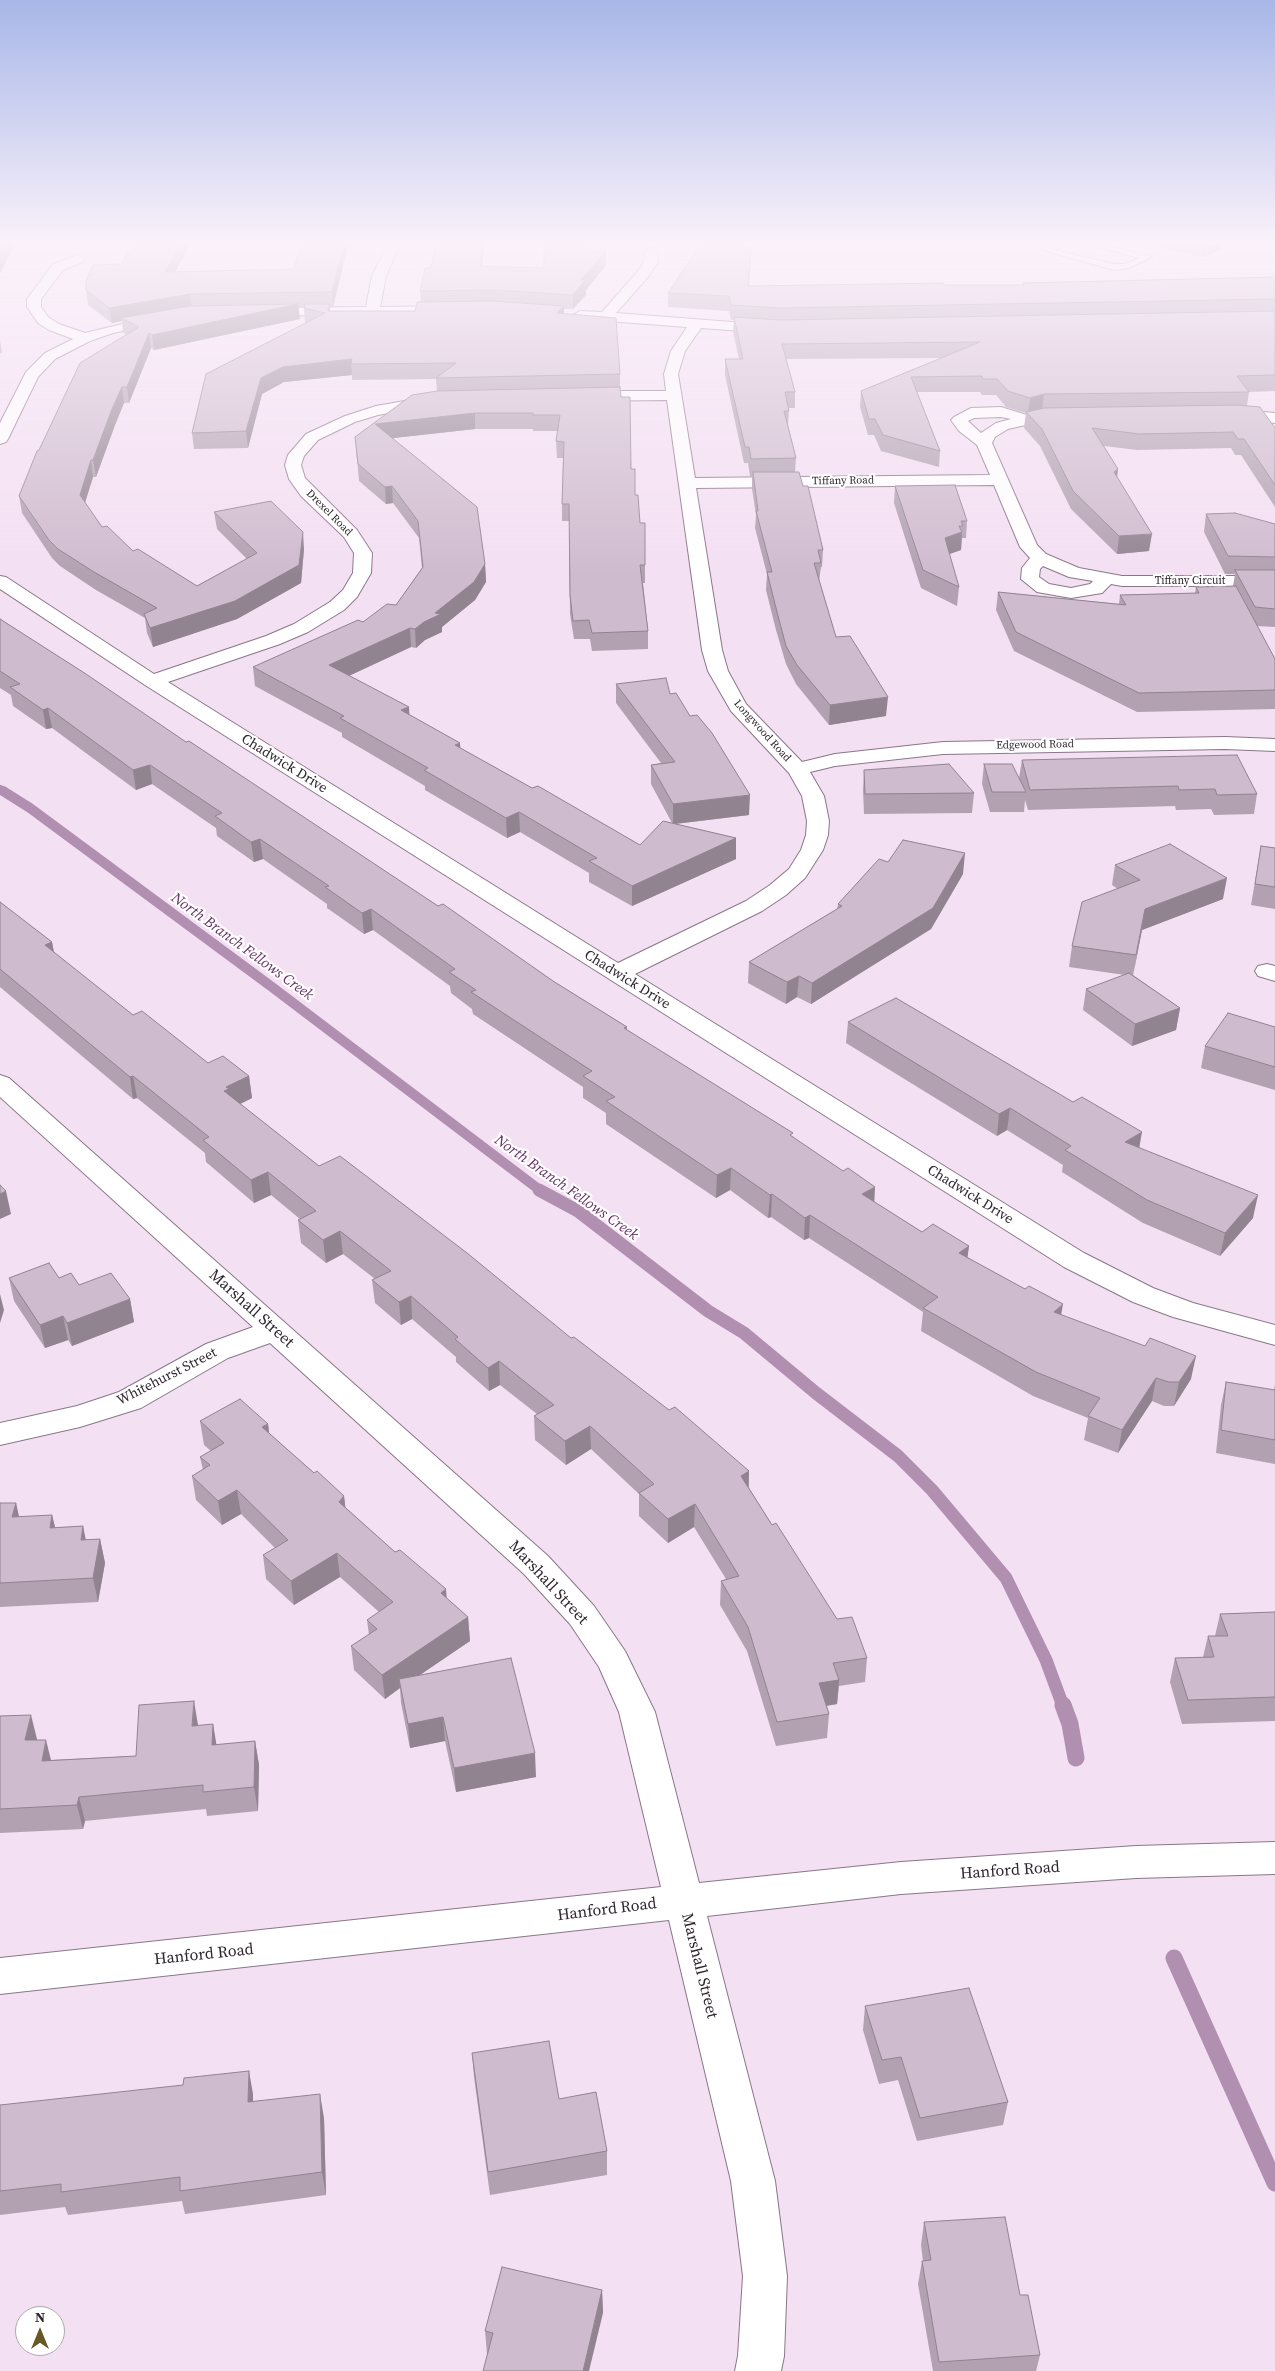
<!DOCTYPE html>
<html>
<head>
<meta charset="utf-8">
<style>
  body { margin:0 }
  #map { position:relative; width:1275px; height:2371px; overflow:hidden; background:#f4e0f3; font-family:"Source Serif 4",serif }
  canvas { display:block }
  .north { position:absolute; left:15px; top:2306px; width:50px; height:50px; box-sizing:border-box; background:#fff; border:1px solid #aca9ac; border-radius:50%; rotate:0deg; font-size:14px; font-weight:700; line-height:20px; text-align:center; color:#2f272f }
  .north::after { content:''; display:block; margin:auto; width:18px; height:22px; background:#685825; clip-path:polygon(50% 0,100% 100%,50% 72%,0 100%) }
</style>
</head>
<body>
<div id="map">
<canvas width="1275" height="2371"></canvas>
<div class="north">N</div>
</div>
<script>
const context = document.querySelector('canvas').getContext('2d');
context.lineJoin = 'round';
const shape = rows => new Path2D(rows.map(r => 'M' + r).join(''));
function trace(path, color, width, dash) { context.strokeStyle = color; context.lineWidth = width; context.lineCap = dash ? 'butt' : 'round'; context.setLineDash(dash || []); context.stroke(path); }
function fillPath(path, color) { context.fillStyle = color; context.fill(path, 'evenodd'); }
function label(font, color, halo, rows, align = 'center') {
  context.font = font + ' "Source Serif 4",serif'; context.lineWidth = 4.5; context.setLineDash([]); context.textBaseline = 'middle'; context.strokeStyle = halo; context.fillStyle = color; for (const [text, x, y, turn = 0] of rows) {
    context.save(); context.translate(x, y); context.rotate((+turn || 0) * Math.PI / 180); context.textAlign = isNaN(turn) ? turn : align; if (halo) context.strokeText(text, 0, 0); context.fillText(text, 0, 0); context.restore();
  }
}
trace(shape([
  [0,789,5,792]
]), '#b18fb0', 8);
trace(shape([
  [3,791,30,808,272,987,541,1191]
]), '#b18fb0', 10);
trace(shape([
  [539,1190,578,1211,708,1311,744,1333,816,1393,898,1456,932,1490,1006,1578,1046,1660,1063,1706]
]), '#b18fb0', 13);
trace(shape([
  [1063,1705,1070,1724,1076,1758],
  [1174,1958,1275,2183]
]), '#b18fb0', 17);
const lane = shape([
  [1055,244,1067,244,1055,250,1114,264,1125,264,1139,258,1087,244,1103,244,1152,257,1129,268,1114,270,1042,250,1055,244]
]);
const street = shape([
  [388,244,400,244,386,276,380,307,452,306,457,307,459,310,457,313,262,316,255,312,262,308,366,307,372,276,388,244],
  [651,247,657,251,658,262,648,277,616,313,771,325,778,329,771,333,701,328,685,351,678,374,695,478,990,475,977,445,959,431,951,420,954,417,971,408,1001,407,1027,415,1063,412,1068,414,1071,417,1068,420,1030,424,1008,429,995,437,992,443,1037,545,1046,554,1079,568,1122,576,1275,576,1275,586,1122,586,1111,584,1102,593,1071,598,1037,592,1021,579,1022,568,1030,558,1020,547,994,485,696,488,722,650,728,671,746,704,802,762,835,754,943,742,1225,737,1275,739,1275,751,1225,749,943,754,835,766,810,772,824,796,829,821,828,835,823,850,805,878,786,895,762,911,635,974,1084,1253,1153,1288,1193,1303,1275,1325,1275,1345,1173,1317,1133,1302,1064,1267,145,685,0,589,0,576,6,577,154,674,266,636,294,624,330,602,343,590,353,573,354,553,344,537,301,496,289,479,285,465,288,455,306,434,345,416,376,406,433,396,438,398,441,401,438,404,378,415,355,422,318,440,304,456,301,465,305,478,357,530,372,553,371,573,357,597,344,610,308,632,280,644,168,682,618,963,746,901,770,885,789,869,801,850,806,835,807,821,802,796,789,773,731,711,708,671,702,650,667,400,584,401,576,396,584,391,666,391,664,374,671,351,687,327,580,319,573,315,580,311,602,312,638,271,644,262,645,251,651,247],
  [1001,417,1011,419,996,423,981,433,968,421,974,418,1001,417],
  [1043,566,1069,577,1093,581,1090,584,1071,588,1049,584,1039,577,1040,569,1043,566],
  [78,255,85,259,83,262,63,270,41,299,41,307,48,317,59,324,85,333,160,315,167,319,165,322,113,333,90,341,55,359,38,377,8,439,6,442,0,444,0,423,26,372,45,353,73,339,49,330,38,323,27,307,27,299,53,264,78,255],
  [1231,409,1275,413,1275,423,1226,417,1223,414,1226,411,1231,409],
  [1267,964,1275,966,1275,981,1258,976,1255,971,1258,966,1267,964],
  [0,1075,9,1078,548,1556,594,1606,625,1651,655,1712,699,1883,901,1862,1136,1846,1275,1842,1275,1874,1136,1878,901,1894,707,1916,775,2181,787,2276,784,2356,781,2371,735,2371,738,2356,743,2276,731,2181,669,1920,0,1994,0,1958,661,1887,619,1712,599,1667,570,1624,524,1574,270,1343,228,1358,141,1408,80,1427,0,1445,0,1423,77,1406,119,1392,206,1344,253,1327,0,1097,0,1075]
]);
trace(lane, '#897788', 2);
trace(street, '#897788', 2);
fillPath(lane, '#fff');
fillPath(street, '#fff');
fillPath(shape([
  [301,244,356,244,355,248,347,249,333,307,330,307,330,311,415,311,421,302,420,291,431,268,436,244,484,244,482,266,544,268,588,251,606,251,606,265,586,290,586,295,573,309,564,309,564,313,620,374,620,387,635,495,640,523,645,523,645,583,643,583,648,631,648,649,592,651,590,639,574,639,570,614,569,521,562,521,562,504,563,458,557,458,556,441,558,431,533,431,533,429,475,429,393,438,485,564,486,582,475,600,442,627,442,632,425,640,416,648,411,647,349,676,460,748,532,788,640,845,672,823,651,784,651,765,661,763,616,703,616,684,670,694,749,815,676,824,736,838,736,859,632,906,589,882,589,873,520,832,507,838,425,790,425,786,342,737,342,733,255,686,253,667,363,622,396,605,422,568,419,538,393,503,386,504,359,481,355,437,437,391,436,379,352,380,352,375,284,382,262,394,248,448,194,449,192,433,305,323,304,307,298,307,300,319,154,350,151,348,129,403,124,403,115,425,96,477,93,477,85,503,102,527,133,551,197,586,247,559,217,529,214,512,304,549,301,583,237,619,153,647,147,633,145,618,96,590,60,566,52,558,22,513,19,496,39,450,127,335,123,333,122,321,112,323,88,305,86,290,122,264,190,245,175,272,294,269],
  [701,244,747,244,746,247,751,247,749,286,1022,285,1023,283,1275,277,1275,391,1248,392,1249,392,1247,406,1275,428,1275,507,1241,455,1235,455,1231,448,1137,450,1104,446,1118,469,1117,477,1149,551,1117,554,1071,509,1040,446,1024,428,1026,413,1006,407,996,395,982,395,980,392,917,392,940,451,939,467,881,451,874,435,868,435,860,407,861,391,942,358,786,359,795,392,795,408,788,408,789,411,788,426,796,458,795,472,803,486,823,550,822,567,821,567,819,581,836,637,886,716,829,725,796,684,786,664,776,630,766,590,767,574,755,528,756,515,752,489,752,476,750,476,748,463,744,463,725,375,725,359,739,359,733,332,734,320,731,320,729,311,668,307,668,293],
  [1145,244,1221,244,1221,250,1202,257],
  [0,340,2,353,0,353],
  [895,486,967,521,966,538,962,538,961,550,949,554,959,587,957,606,921,588,894,503],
  [1206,514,1275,524,1275,627,1257,626,1275,659,1275,709,1137,712,1014,651,996,610,998,592,1119,604,1120,595,1195,593,1196,587,1233,586,1235,574,1225,574,1204,532],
  [0,619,186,742,438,906,553,981,627,1027,627,1030,793,1137,874,1202,922,1232,969,1246,967,1257,1061,1315,1191,1379,1174,1406,1164,1406,1152,1401,1118,1453,1084,1440,1088,1418,1033,1396,921,1331,923,1312,809,1238,804,1240,771,1217,768,1218,730,1190,716,1198,606,1124,606,1113,583,1098,583,1087,473,1014,472,1009,451,993,450,986,373,930,364,934,327,908,327,904,263,859,254,862,217,836,216,828,152,784,136,790,52,728,46,729,13,706,11,695,0,688],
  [1022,760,1257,794,1254,814,1214,815,1211,809,1176,810,1175,806,1028,810,1025,800,1024,812,990,812,982,784,984,764,1019,778],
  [864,770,974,793,972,813,864,814,863,790],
  [1261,846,1275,848,1275,909,1251,905],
  [888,862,963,874,931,929,811,1004,797,997,786,1004,748,983,749,962,837,909,838,904],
  [1115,865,1223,899,1142,930,1133,975,1180,1008,1176,1030,1132,1046,1083,1010,1086,989,1125,975,1069,967,1072,946,1118,889,1112,885],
  [0,902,52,942,54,953,133,1015,208,1063,249,1076,252,1098,240,1104,319,1166,571,1338,749,1471,749,1488,772,1525,837,1619,867,1658,865,1682,839,1686,837,1704,827,1706,829,1714,827,1738,776,1746,747,1651,720,1605,721,1581,726,1579,694,1527,668,1543,639,1516,639,1494,591,1449,566,1465,535,1440,534,1416,537,1414,500,1385,489,1391,456,1362,456,1357,412,1319,401,1325,375,1303,372,1280,375,1279,343,1254,326,1263,301,1243,298,1220,300,1219,271,1195,254,1203,206,1162,205,1153,137,1098,133,1099,0,987],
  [848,1022,1139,1147,1253,1218,1220,1256,1143,1223,1062,1172,1063,1165,1007,1130,997,1136,846,1043],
  [1275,1027,1275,1090,1201,1068,1205,1046],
  [9,1278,59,1278,79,1285,130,1299,134,1322,72,1346,68,1340,45,1348,14,1301],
  [1226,1382,1274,1390,1275,1384,1275,1464,1216,1453,1221,1405],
  [200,1421,268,1424,269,1433,314,1473,344,1496,345,1507,395,1552,446,1589,446,1598,468,1617,470,1641,419,1675,536,1777,456,1792,445,1741,410,1748,401,1703,400,1688,385,1699,354,1670,351,1646,369,1635,367,1620,379,1612,340,1577,294,1605,266,1579,263,1555,275,1548,241,1514,222,1525,196,1500,192,1476,203,1470,200,1457,211,1451,204,1445],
  [0,1503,16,1503,19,1517,52,1515,55,1528,83,1526,85,1540,100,1539,105,1563,98,1602,0,1607],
  [1275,1612,1275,1721,1182,1724,1170,1682,1175,1658,1203,1657,1208,1636,1215,1636,1220,1614],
  [0,1716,37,1739,37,1740,51,1760,136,1756,198,1726,213,1724,216,1745,255,1741,259,1765,258,1811,207,1816,206,1809,85,1821,83,1829,0,1833],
  [865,2006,1008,2102,1003,2125,917,2141,898,2080,879,2084,863,2030],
  [472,2053,559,2099,607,2151,607,2175,490,2195,474,2077],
  [253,2094,253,2102,324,2118,326,2195,185,2214,182,2201,68,2215,65,2207,0,2215,0,2105],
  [924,2222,1020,2295,1040,2355,1036,2371,933,2371,918,2284,922,2261,923,2261,921,2245],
  [602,2290,603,2313,487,2354,485,2331]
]), '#b2a1b1');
fillPath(shape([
  [6,244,15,244,15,245,0,274,0,256],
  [181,244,189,244,190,245,167,287,165,272],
  [344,244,347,244,347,249,333,307,332,292],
  [482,244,484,244,481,280,480,266],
  [1204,244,1221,244,1221,250,1202,257],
  [751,247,751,261,747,300,748,286],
  [606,251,606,265,586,290,586,295,573,309,573,295,581,280],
  [190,294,192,309,121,318,122,321,112,323,109,308],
  [298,304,300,319,154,350,152,335],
  [564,306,564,321,557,313],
  [149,333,151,348,129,403,127,387],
  [352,359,351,364,352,375,284,382,262,394,248,448,246,431,261,378,283,367],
  [122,387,124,403,115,425,96,477,93,460,112,409],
  [1044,394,1042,410,1028,414,1030,398],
  [475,413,475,429,376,440,375,424],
  [91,460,93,477,82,512,80,495],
  [1118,469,1116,486,1114,472],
  [392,486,393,503,386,504,385,487],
  [303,532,304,549,301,583,237,619,153,647,150,628],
  [962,532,961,550,944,556,945,538],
  [1152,534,1149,551,1117,554,1119,536],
  [485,564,486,582,475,600,442,627,442,632,425,640,416,648,415,629,435,613],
  [410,628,411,647,331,684,329,665],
  [888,697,886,716,829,725,830,705],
  [409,707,410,726,401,710],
  [48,708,52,728,46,729,43,710],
  [460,743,461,763,455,745],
  [150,765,152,784,136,790,133,770],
  [750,795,749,815,673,824,673,804],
  [519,812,520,832,507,838,506,818],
  [736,838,736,859,632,906,632,886],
  [260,839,263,859,254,862,251,842],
  [965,853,963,874,931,929,811,1004,812,983],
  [1227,878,1223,899,1142,930,1133,976,1145,909],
  [371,909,373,930,364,934,362,913],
  [52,942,56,963,45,945],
  [799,976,797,997,786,1004,787,982],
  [1180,1008,1176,1030,1132,1046,1135,1024],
  [133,1076,137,1098,133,1099,130,1077],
  [249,1076,252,1098,232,1108,224,1091,226,1087],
  [1010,1108,1007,1130,997,1136,999,1114],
  [1142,1132,1138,1155,1125,1142],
  [731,1168,730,1190,716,1198,717,1175],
  [268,1172,271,1195,254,1203,251,1180],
  [875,1187,874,1209,862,1194],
  [6,1191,11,1214,0,1219,0,1194],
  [772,1194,771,1217,768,1218,770,1195],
  [1258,1195,1253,1218,1220,1256,1225,1233],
  [810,1215,809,1238,804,1240,805,1218],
  [340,1231,343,1254,326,1263,323,1240],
  [969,1246,966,1269,959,1253],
  [0,1294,4,1310,0,1323],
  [411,1296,412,1319,401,1325,399,1302],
  [130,1299,134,1322,72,1346,67,1323],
  [1063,1304,1059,1327,1054,1312],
  [63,1316,68,1340,45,1348,40,1325],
  [1196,1356,1191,1379,1174,1406,1179,1382],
  [499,1361,500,1385,489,1391,488,1368],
  [1156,1378,1152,1401,1118,1453,1122,1430],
  [268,1424,271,1447,262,1427],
  [590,1426,591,1449,566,1465,565,1441],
  [749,1471,748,1495,741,1476],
  [237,1490,241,1514,222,1525,218,1501],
  [344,1496,347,1520,339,1502],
  [16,1503,21,1526,12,1517],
  [695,1504,694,1527,668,1543,668,1519],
  [52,1515,58,1539,50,1528],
  [83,1526,88,1550,81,1540],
  [100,1539,105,1563,98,1602,93,1578],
  [337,1553,340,1577,294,1605,291,1581],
  [446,1589,448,1613,441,1593],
  [468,1617,470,1641,401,1688,399,1679,400,1688,385,1699,382,1675],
  [839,1680,837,1704,817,1707,819,1683],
  [194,1701,198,1725,197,1750,192,1726],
  [31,1715,37,1739,32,1764,25,1740],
  [443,1717,445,1741,410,1748,408,1724],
  [213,1724,217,1748,212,1745],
  [46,1740,52,1764,42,1761],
  [255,1741,259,1765,258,1811,254,1787],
  [535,1753,536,1777,456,1792,454,1768],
  [79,1797,85,1821,83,1829,77,1805],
  [249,2071,253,2094,253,2126,248,2102],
  [320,2094,324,2118,326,2195,322,2172],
  [602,2290,603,2313,589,2371,583,2371]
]), '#918390');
const building = shape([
  [0,244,6,244,0,256,0,244],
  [135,244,181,244,165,272,294,269,301,244,344,244,332,292,190,294,109,308,86,290,86,281,93,265,122,264,127,253,130,253,135,244],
  [436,244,482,244,480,266,544,268,544,244,587,244,588,251,606,251,581,280,585,280,573,295,495,290,420,291,425,268,431,268,436,244],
  [701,244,746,244,746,247,751,247,748,286,943,283,944,285,1024,285,1023,283,1275,277,1275,299,780,308,731,305,729,296,668,293,701,244],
  [494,301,564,306,557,313,616,318,620,374,436,378,456,363,351,364,352,359,283,367,261,378,246,431,192,433,206,374,325,313,304,308,305,304,330,304,328,311,415,311,417,302,494,301],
  [298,304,152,335,149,333,127,387,122,387,112,409,93,460,91,460,80,495,102,527,107,526,133,551,138,549,197,586,257,553,214,512,271,501,303,532,299,565,235,601,150,628,144,614,157,608,94,572,58,549,49,540,19,496,37,451,39,450,80,363,139,327,121,318,190,306,298,304],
  [1275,311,1275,375,1237,376,1249,392,1044,394,1030,398,1008,391,997,379,983,379,982,376,911,377,940,451,883,435,875,419,869,419,861,391,980,342,782,344,795,392,785,392,789,411,784,411,796,458,751,459,749,447,745,447,725,359,743,359,734,317,780,320,1275,311],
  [620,387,621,397,630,397,631,469,635,469,635,495,638,495,640,523,645,523,645,565,640,565,648,631,592,633,589,620,573,621,570,595,569,504,562,504,564,442,556,441,560,415,533,415,533,413,475,413,375,424,477,507,485,564,474,582,435,613,441,614,424,622,415,629,410,628,329,665,409,707,401,710,460,743,455,745,532,788,538,786,640,845,663,821,736,838,632,886,589,861,597,858,519,812,506,818,424,770,428,768,340,718,344,716,253,667,358,620,363,622,387,604,396,605,423,567,418,521,392,486,385,487,358,464,355,437,412,395,437,391,620,387],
  [1236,405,1260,407,1275,428,1275,485,1244,439,1238,439,1233,432,1139,434,1092,428,1118,469,1114,472,1152,534,1119,536,1073,491,1042,429,1026,412,1044,408,1236,405],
  [753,472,799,472,803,486,808,486,823,550,818,550,821,563,814,563,836,637,850,636,888,697,830,705,797,665,786,646,777,612,767,572,772,572,756,511,758,511,753,472],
  [955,485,967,521,961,521,963,526,959,526,962,532,945,538,959,587,923,570,895,486,955,485],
  [1235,513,1275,524,1275,557,1228,556,1206,514,1235,513],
  [1235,570,1275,570,1275,609,1255,607,1235,570],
  [1236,586,1275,659,1275,690,1139,693,1016,632,998,592,1126,605,1120,595,1199,593,1196,587,1236,586],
  [0,619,86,674,186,742,189,741,266,792,438,906,443,904,553,981,627,1027,624,1028,793,1133,790,1135,843,1171,848,1168,875,1187,862,1194,922,1232,933,1224,969,1246,959,1253,1025,1289,1029,1286,1063,1304,1054,1312,1145,1346,1150,1338,1196,1356,1179,1382,1169,1382,1156,1378,1122,1430,1088,1416,1100,1398,1036,1372,923,1308,938,1297,810,1215,805,1218,772,1194,770,1195,731,1168,717,1175,606,1101,615,1097,583,1076,592,1071,471,992,476,990,449,972,455,969,371,909,362,913,325,887,329,886,260,839,251,842,215,816,222,813,150,765,133,770,48,708,43,710,10,687,20,684,0,671,0,619],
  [666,678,670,694,676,693,690,716,697,715,712,733,750,795,673,804,651,765,675,762,616,684,666,678],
  [1237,755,1257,794,1217,795,1215,789,1179,790,1178,786,1030,790,1022,760,1237,755],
  [949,764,974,793,865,794,864,770,949,764],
  [984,764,1012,764,1026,792,992,792,984,764],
  [903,840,965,853,933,908,812,983,799,976,787,982,749,962,842,906,838,904,879,859,888,862,903,840],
  [1170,844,1227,878,1145,909,1136,955,1072,946,1082,902,1140,880,1115,865,1170,844],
  [1261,846,1275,848,1275,887,1255,884,1261,846],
  [0,902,52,942,45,945,133,1015,142,1011,208,1063,223,1056,249,1076,226,1087,229,1089,224,1091,319,1166,340,1156,467,1253,571,1338,574,1337,669,1410,675,1407,749,1471,741,1476,772,1525,776,1523,837,1619,852,1617,867,1658,833,1663,839,1680,819,1683,829,1714,777,1722,748,1627,721,1581,739,1576,695,1504,668,1519,639,1493,654,1484,590,1426,565,1441,534,1416,554,1405,499,1361,488,1368,455,1339,458,1337,411,1296,399,1302,372,1280,391,1271,340,1231,323,1240,298,1220,316,1211,268,1172,251,1180,203,1140,209,1137,133,1076,130,1077,0,969,0,902],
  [1129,973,1180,1008,1135,1024,1086,989,1129,973],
  [896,998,1073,1102,1082,1097,1142,1132,1125,1142,1258,1195,1225,1233,1147,1200,1065,1150,1071,1146,1010,1108,999,1114,848,1022,896,998],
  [1228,1013,1275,1027,1275,1067,1205,1046,1228,1013],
  [0,1185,6,1191,0,1194,0,1185],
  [49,1263,59,1278,71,1273,79,1285,111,1273,130,1299,67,1323,63,1316,40,1325,9,1278,49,1263],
  [1226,1382,1275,1390,1275,1440,1221,1430,1226,1382],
  [240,1399,268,1424,262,1427,314,1473,317,1471,344,1496,339,1502,395,1552,400,1550,446,1589,441,1593,468,1617,382,1675,351,1646,377,1629,367,1620,393,1602,337,1553,291,1581,263,1555,288,1540,237,1490,218,1501,192,1476,210,1465,200,1457,224,1443,200,1421,240,1399],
  [0,1503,16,1503,12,1517,52,1515,50,1528,83,1526,81,1540,100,1539,93,1578,0,1583,0,1503],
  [1275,1612,1275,1697,1188,1700,1175,1658,1214,1657,1208,1636,1228,1636,1220,1614,1275,1612],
  [511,1658,535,1753,454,1768,443,1717,408,1724,399,1679,511,1658],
  [194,1701,192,1726,213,1724,212,1745,255,1741,254,1787,203,1792,203,1785,79,1797,77,1805,0,1809,0,1716,31,1715,25,1740,46,1740,42,1761,136,1756,139,1705,194,1701],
  [969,1988,1008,2102,920,2118,901,2057,882,2060,865,2006,969,1988],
  [549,2041,559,2099,596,2092,607,2151,488,2172,472,2053,549,2041],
  [249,2071,248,2102,320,2094,322,2172,180,2191,180,2177,61,2192,61,2184,0,2191,0,2105,183,2085,184,2078,249,2071],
  [1005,2217,1020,2295,1028,2295,1040,2355,939,2362,922,2261,931,2260,924,2222,1005,2217],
  [502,2267,602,2290,583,2371,483,2371,493,2333,485,2331,502,2267]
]);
fillPath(building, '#cfbbce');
trace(building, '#918390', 1);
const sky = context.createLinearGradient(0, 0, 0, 576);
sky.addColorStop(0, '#a8b7e8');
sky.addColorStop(0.42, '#faf1fa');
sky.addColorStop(1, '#faf1fa00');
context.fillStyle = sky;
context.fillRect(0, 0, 1275, 576);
label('11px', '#2f272f', '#fff', [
  ["Tiffany Road",843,481,-1],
  ["Drexel Road",329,513,45],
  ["Tiffany Circuit",1190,581],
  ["Longwood Road",762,731,48],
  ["Edgewood Road",1035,745,-1]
]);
label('14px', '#2f272f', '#fff', [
  ["Chadwick Drive",284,764,32],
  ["Chadwick Drive",627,980,32],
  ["Chadwick Drive",970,1195,32],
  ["Whitehurst Street",167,1377,-27]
]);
label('italic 15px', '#673267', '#fff', [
  ["North Branch Fellows Creek",242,947,36],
  ["North Branch Fellows Creek",566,1188,35]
]);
label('16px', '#2f272f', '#fff', [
  ["Marshall Street",251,1309,42],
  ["Marshall Street",548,1583,47],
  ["Hanford Road",1010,1871,-4],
  ["Hanford Road",607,1910,-7],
  ["Hanford Road",204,1955,-6],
  ["Marshall Street",699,1966,76]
]);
</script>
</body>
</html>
